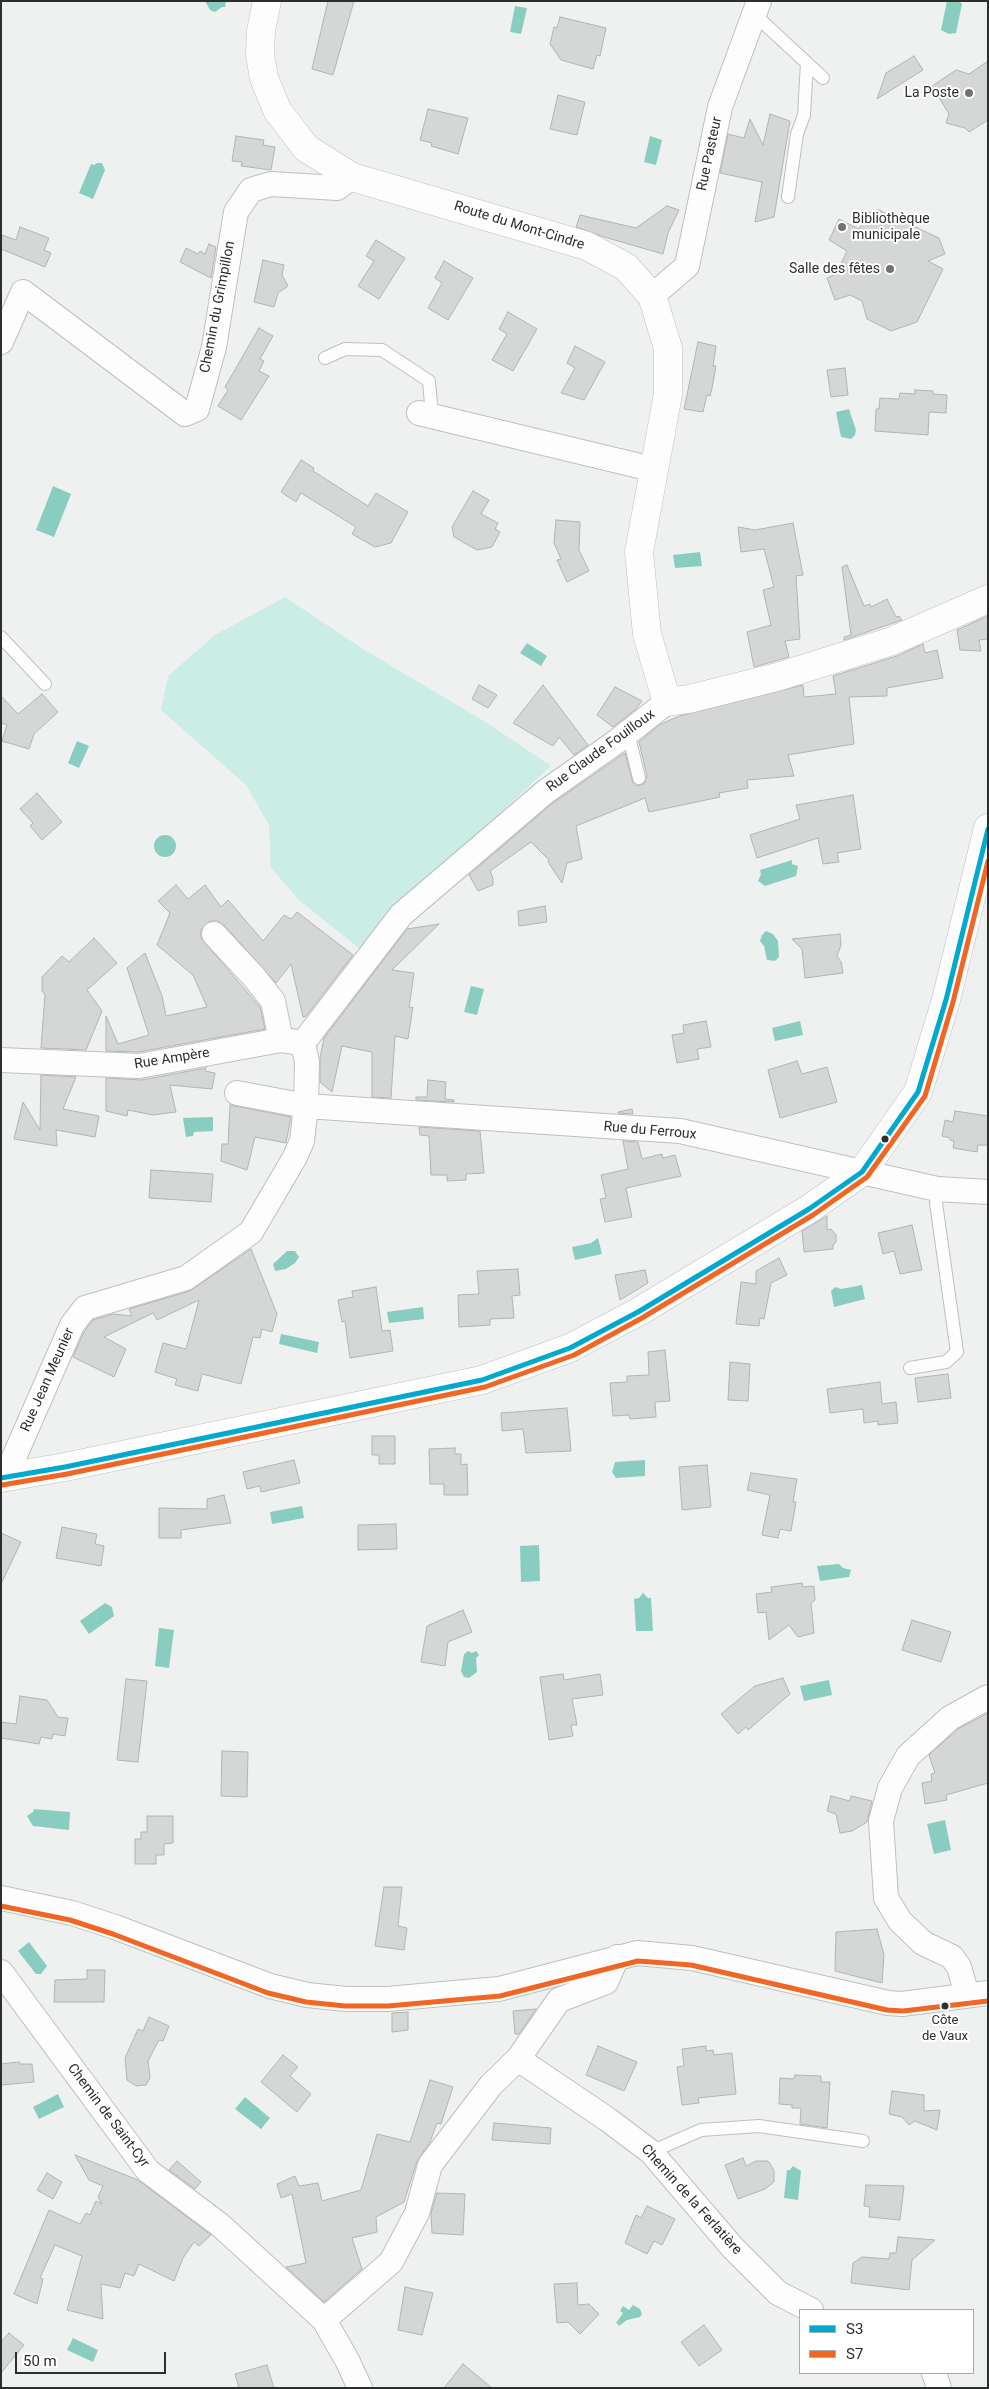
<!DOCTYPE html>
<html>
<head>
<meta charset="utf-8">
<style>
  body { margin:0 }
  #map { position:relative; width:989px; height:2389px; overflow:hidden; background:#eff1f0; font-family:Roboto,sans-serif }
  canvas { display:block }
  .frame { position:absolute; inset:0; border:2px solid #2d2e2e; pointer-events:none }
  .legend { position:absolute; left:799px; top:2309px; width:175px; height:65px; box-sizing:border-box; background:#fff; border:1px solid #ababab; margin:0; padding:6px 9px; list-style:none; font-size:15px; color:#2d2e2e }
  .legend li { display:flex; align-items:center; gap:10px; height:25px }
  .legend b { width:25px; border:1px solid #ababab }
  .scale { position:absolute; left:15px; top:2352px; width:151px; height:22px; box-sizing:border-box; border:2px solid #2d2e2e; border-top:0; padding-left:6px; font-size:15px; line-height:18px; white-space:nowrap; color:#2d2e2e; -webkit-text-stroke:4px #fff; paint-order:stroke }
</style>
</head>
<body>
<div id="map">
<canvas width="989" height="2389"></canvas>
<div class="frame"></div>
<ul class="legend">
<li><b style="height:6px;background:#00a9ce"></b>S3</li>
<li><b style="height:6px;background:#f26522"></b>S7</li>
</ul>
<div class="scale">50 m</div>
</div>
<script>
const context = document.querySelector('canvas').getContext('2d');
context.lineJoin = 'round';
function fillPath(path, color) { context.fillStyle = color; context.fill(path, 'evenodd'); }
const shape = rows => new Path2D(rows.map(r => 'M' + r).join(''));
function trace(path, color, width, dash) { context.strokeStyle = color; context.lineWidth = width; context.lineCap = dash ? 'butt' : 'round'; context.setLineDash(dash || []); context.stroke(path); }
function label(font, color, halo, rows, align = 'center') {
  context.font = font + ' Roboto,sans-serif'; context.lineWidth = 4; context.setLineDash([]); context.textBaseline = 'middle'; context.strokeStyle = halo; context.fillStyle = color; for (const [text, x, y, turn = 0] of rows) {
    context.save(); context.translate(x, y); context.rotate((+turn || 0) * Math.PI / 180); context.textAlign = isNaN(turn) ? turn : align; if (halo) context.strokeText(text, 0, 0); context.fillText(text, 0, 0); context.restore();
  }
}
fillPath(shape([
  [285,597,363,649,487,723,551,766,430,878,365,953,300,901,271,868,269,825,246,785,161,710,168,676,215,635]
]), '#caede6');
fillPath(shape([
  [205,1,226,1,225,7,222,7,215,12,210,10],
  [947,1,959,1,962,4,956,33,949,34,941,30],
  [515,6,527,8,521,34,510,32],
  [650,136,662,140,656,165,644,162],
  [97,163,102,163,105,170,93,199,79,193,91,164,94,165],
  [849,409,856,430,855,435,851,439,841,437,836,412],
  [53,486,71,494,54,537,36,530],
  [700,552,702,566,675,568,673,555],
  [527,643,547,656,541,666,520,653],
  [77,741,89,746,79,768,68,763],
  '154 846a11 11 0 1 1 22 0a11 11 0 1 1-22 0Z',
  [792,860,792,864,798,866,796,876,765,886,758,881,761,874,760,870],
  [766,931,773,934,778,941,779,957,775,961,767,960,764,946,760,941,762,935],
  [471,986,484,989,477,1015,464,1012],
  [800,1021,803,1035,775,1041,772,1028],
  [213,1117,213,1131,194,1132,193,1136,186,1137,183,1118],
  [598,1238,602,1254,575,1260,572,1247,591,1243],
  [287,1251,295,1251,299,1257,295,1263,286,1269,275,1271,273,1264],
  [862,1285,865,1299,834,1307,831,1291,835,1287,841,1289],
  [423,1307,424,1319,389,1323,387,1312],
  [281,1334,319,1342,317,1353,279,1344],
  [645,1460,645,1476,616,1478,612,1472,615,1462],
  [302,1506,304,1518,272,1524,270,1512],
  [539,1545,540,1581,521,1582,520,1546],
  [839,1564,843,1568,851,1570,849,1577,820,1581,817,1566],
  [643,1593,648,1598,651,1598,653,1631,636,1631,634,1599,639,1598],
  [105,1603,112,1607,114,1616,89,1634,80,1621],
  [159,1628,174,1630,169,1668,155,1666],
  [468,1651,472,1653,476,1651,479,1655,476,1658,477,1672,469,1678,464,1677,461,1671,464,1654],
  [829,1680,832,1695,804,1701,800,1686],
  [34,1809,70,1812,69,1830,33,1826,27,1816,33,1812],
  [945,1820,951,1850,934,1854,927,1824],
  [29,1942,47,1966,41,1974,36,1974,18,1951],
  [58,2094,64,2107,39,2119,33,2107],
  [245,2097,270,2118,261,2129,235,2109],
  [793,2166,801,2171,798,2200,784,2198,787,2170,790,2170],
  [633,2305,640,2309,642,2314,640,2317,627,2320,619,2326,615,2321,617,2322,623,2313,620,2311,623,2306,629,2310],
  [73,2338,98,2350,93,2362,67,2350]
]), '#89cdc1');
const building = shape([
  [328,1,354,1,333,75,312,69,328,1],
  [560,17,606,28,600,56,597,55,593,69,561,60,550,44,554,27,557,28,560,17],
  [914,56,923,70,877,99,886,73,914,56],
  [988,61,988,120,969,132,965,128,946,123,949,114,932,86,956,70,969,74,988,61],
  [558,95,585,102,577,135,550,129,558,95],
  [428,109,468,118,458,154,431,146,432,143,420,140,428,109],
  [770,114,790,121,774,217,755,222,762,182,720,173,728,134,744,138,750,119,763,145,770,114],
  [236,136,264,140,263,145,275,147,271,170,241,166,242,162,232,161,236,136],
  [667,206,679,210,668,233,663,254,604,237,576,227,580,215,636,228,667,206],
  [879,210,939,238,945,254,928,261,943,269,917,322,891,331,867,319,862,301,850,295,835,300,827,278,836,274,847,251,829,240,839,219,859,229,868,213,879,210],
  [20,227,49,238,44,250,51,253,45,267,1,249,2,235,16,240,20,227],
  [376,240,405,258,379,299,358,286,374,261,366,256,376,240],
  [209,244,216,247,211,278,180,262,186,248,198,254,200,251,205,254,209,244],
  [263,260,284,265,282,275,288,286,278,293,274,307,254,302,263,260],
  [444,261,473,278,448,320,428,308,442,283,435,278,444,261],
  [508,312,537,329,513,371,492,360,507,334,499,329,508,312],
  [259,328,273,336,260,359,264,361,259,371,269,376,241,420,218,406,228,390,225,387,259,328],
  [698,342,716,346,713,366,716,366,712,388,710,396,707,395,703,412,684,409,698,342],
  [575,346,605,362,584,400,561,393,575,368,567,363,575,346],
  [845,368,848,395,831,397,827,370,845,368],
  [915,390,933,391,933,394,947,395,946,413,929,412,928,435,875,431,876,409,879,409,880,398,899,399,900,393,915,394,915,390],
  [301,460,314,468,313,471,368,506,376,493,408,512,391,543,375,547,352,534,356,527,301,493,296,502,281,492,301,460],
  [473,491,489,500,481,514,498,523,495,529,500,532,492,547,477,550,454,537,452,527,473,491],
  [556,520,580,522,579,550,589,571,567,582,557,560,561,559,554,543,556,520],
  [793,523,803,575,796,576,800,639,785,641,789,657,754,667,747,632,771,625,763,590,774,587,764,549,741,552,738,527,755,530,793,523],
  [847,565,864,606,870,604,871,607,887,599,896,617,899,616,902,620,844,640,844,637,851,635,842,567,847,565],
  [988,616,988,639,979,640,981,651,960,650,957,630,988,616],
  [923,644,925,653,937,650,943,678,887,688,887,696,849,697,854,744,788,755,794,776,747,780,748,788,719,793,720,797,649,812,645,798,576,826,582,859,567,863,562,883,548,862,549,860,531,842,490,871,493,878,493,885,478,891,469,875,553,803,625,753,633,783,637,786,644,784,647,776,639,742,659,725,679,716,803,685,804,697,836,694,833,676,897,656,923,644],
  [479,685,497,695,488,708,472,699,479,685],
  [543,685,588,745,574,755,559,737,553,746,513,723,543,685],
  [615,687,642,701,636,709,613,727,597,715,615,687],
  [42,694,58,712,34,734,29,749,2,741,7,725,1,723,1,696,18,714,42,694],
  [37,793,62,822,42,840,30,826,33,823,20,809,37,793],
  [853,795,861,849,837,853,839,862,823,864,818,838,757,858,750,835,800,819,796,805,853,795],
  [176,885,188,899,205,885,221,907,228,900,263,941,284,915,291,919,297,912,353,955,306,1016,303,1017,291,964,276,983,224,925,218,921,210,921,201,930,201,938,260,1007,265,1029,138,1052,106,1051,106,1016,118,1044,149,1035,127,968,145,953,162,996,166,1016,207,1007,193,975,157,945,170,913,158,901,176,885],
  [545,906,547,922,519,926,518,911,545,906],
  [439,924,392,970,414,973,409,1008,413,1007,408,1039,395,1036,391,1098,372,1097,372,1052,342,1046,332,1092,320,1082,320,1058,324,1038,407,929,439,924],
  [840,934,841,945,837,956,841,962,843,973,805,978,802,949,792,939,840,934],
  [94,938,117,963,87,990,102,1011,86,1050,41,1048,45,994,42,991,42,977,62,956,69,962,94,938],
  [706,1021,711,1047,697,1049,699,1059,677,1063,672,1035,684,1033,683,1025,706,1021],
  [797,1061,802,1074,827,1067,837,1102,780,1118,768,1070,797,1061],
  [206,1068,205,1071,215,1073,212,1089,170,1085,176,1112,153,1115,128,1110,127,1116,106,1111,106,1078,141,1080,206,1068],
  [41,1075,76,1077,63,1109,99,1116,95,1137,56,1130,57,1146,14,1139,23,1102,40,1130,41,1075],
  [428,1080,446,1082,445,1099,454,1100,454,1102,416,1100,416,1097,427,1097,428,1080],
  [230,1105,291,1117,286,1143,255,1137,247,1170,221,1161,222,1144,228,1144,230,1105],
  [632,1109,633,1114,618,1113,618,1112,632,1109],
  [955,1111,988,1116,988,1145,978,1145,977,1152,953,1148,954,1141,950,1140,950,1138,942,1136,945,1120,953,1122,955,1111],
  [419,1127,480,1131,484,1173,466,1174,466,1180,447,1181,447,1175,431,1175,429,1136,420,1135,419,1127],
  [623,1141,638,1142,642,1159,662,1154,663,1158,675,1155,681,1176,626,1188,632,1217,605,1222,600,1199,606,1198,601,1175,628,1169,623,1141],
  [151,1170,213,1174,211,1202,149,1198,151,1170],
  [827,1216,827,1230,831,1229,836,1235,836,1242,833,1245,833,1249,804,1252,802,1231,827,1216],
  [912,1225,922,1270,900,1274,894,1251,883,1254,878,1233,912,1225],
  [251,1249,277,1314,272,1332,262,1329,260,1338,253,1337,241,1384,202,1374,198,1391,175,1385,177,1379,155,1372,163,1343,186,1349,199,1300,157,1320,153,1313,104,1337,126,1349,114,1377,73,1357,84,1332,93,1320,113,1314,132,1316,129,1309,190,1291,251,1249],
  [779,1258,787,1275,771,1283,764,1319,760,1318,759,1326,736,1324,741,1282,756,1284,756,1271,779,1258],
  [518,1269,520,1295,512,1296,514,1318,490,1319,490,1325,459,1327,458,1295,479,1294,477,1271,518,1269],
  [645,1270,648,1283,620,1300,615,1275,645,1270],
  [376,1287,382,1331,390,1330,393,1351,350,1358,345,1321,342,1322,338,1300,353,1297,352,1291,376,1287],
  [665,1350,670,1401,655,1402,656,1417,630,1419,629,1415,613,1416,610,1383,627,1382,627,1376,649,1375,648,1352,665,1350],
  [730,1362,750,1364,748,1401,728,1400,730,1362],
  [948,1374,951,1398,918,1402,915,1378,948,1374],
  [880,1382,882,1404,896,1402,898,1423,878,1425,878,1421,864,1423,863,1409,830,1413,827,1389,880,1382],
  [567,1408,571,1451,526,1453,523,1429,502,1431,501,1413,567,1408],
  [372,1436,395,1436,395,1464,379,1464,379,1455,372,1455,372,1436],
  [455,1448,455,1454,461,1454,461,1465,467,1464,468,1495,444,1495,444,1484,430,1484,429,1449,455,1448],
  [294,1460,300,1483,261,1492,260,1486,247,1489,243,1472,294,1460],
  [707,1465,711,1507,682,1510,679,1467,707,1465],
  [751,1473,797,1479,793,1502,796,1502,791,1531,780,1529,778,1538,762,1535,770,1495,747,1490,751,1473],
  [224,1495,231,1523,181,1530,181,1538,159,1538,159,1508,207,1509,207,1499,224,1495],
  [396,1524,397,1549,358,1550,358,1525,396,1524],
  [62,1527,97,1534,95,1544,104,1546,101,1566,56,1558,62,1527],
  [1,1533,21,1542,1,1584,1,1533],
  [802,1583,803,1587,814,1586,815,1600,811,1603,814,1633,798,1637,789,1625,769,1640,766,1612,758,1613,756,1594,772,1592,771,1587,802,1583],
  [463,1610,472,1632,448,1642,445,1666,421,1662,427,1626,463,1610],
  [912,1620,951,1632,941,1662,902,1650,912,1620],
  [563,1674,564,1680,600,1674,603,1695,572,1699,577,1725,571,1725,573,1736,549,1740,540,1677,563,1674],
  [783,1678,790,1694,748,1730,746,1727,738,1734,721,1714,755,1686,783,1678],
  [126,1679,147,1681,138,1762,117,1760,126,1679],
  [20,1696,47,1700,58,1717,68,1718,65,1736,53,1734,52,1739,41,1737,39,1744,1,1738,1,1722,16,1724,20,1696],
  [988,1713,988,1783,946,1795,947,1800,925,1804,922,1783,932,1781,931,1774,935,1773,929,1755,958,1729,988,1713],
  [222,1751,248,1752,247,1797,221,1796,222,1751],
  [831,1796,850,1801,851,1796,872,1801,867,1822,852,1831,840,1833,836,1814,827,1811,831,1796],
  [147,1816,173,1816,173,1843,164,1844,164,1855,156,1855,156,1864,135,1864,135,1839,141,1839,141,1832,147,1832,147,1816],
  [384,1887,402,1887,398,1926,407,1928,404,1950,375,1946,384,1887],
  [877,1929,884,1955,882,1983,835,1971,836,1932,877,1929],
  [87,1970,105,1970,104,2002,54,2002,55,1980,87,1979,87,1970],
  [536,2009,519,2034,515,2034,513,2011,536,2009],
  [408,2012,408,2030,392,2032,392,2013,408,2012],
  [149,2017,169,2026,163,2041,159,2040,148,2061,150,2078,146,2085,136,2086,127,2080,125,2058,138,2029,143,2031,149,2017],
  [598,2046,637,2062,624,2091,586,2075,598,2046],
  [706,2046,706,2051,713,2050,714,2055,732,2053,736,2094,698,2098,699,2103,682,2105,677,2067,684,2066,682,2049,706,2046],
  [283,2055,298,2067,290,2076,311,2094,297,2112,261,2082,283,2055],
  [19,2062,20,2064,32,2064,34,2082,1,2085,1,2064,19,2062],
  [795,2075,821,2076,821,2082,830,2082,827,2128,800,2124,801,2108,792,2108,792,2105,779,2104,780,2078,794,2079,795,2075],
  [430,2080,453,2087,441,2124,437,2123,430,2142,417,2161,404,2202,376,2217,377,2232,352,2238,362,2269,324,2302,286,2267,306,2263,292,2194,281,2198,277,2184,295,2176,299,2186,318,2183,322,2201,361,2190,377,2134,410,2142,430,2080],
  [892,2091,924,2095,924,2111,940,2110,937,2130,915,2121,909,2125,902,2117,889,2114,892,2091],
  [494,2123,551,2128,550,2144,492,2140,494,2123],
  [75,2155,138,2180,211,2235,199,2246,194,2242,183,2258,174,2281,139,2264,134,2276,125,2273,120,2288,101,2284,103,2319,67,2310,82,2256,55,2245,40,2278,43,2279,37,2304,14,2294,49,2210,80,2224,86,2213,90,2215,96,2201,102,2204,98,2197,103,2186,89,2180,75,2155],
  [743,2158,746,2166,756,2161,768,2161,774,2170,774,2182,765,2189,738,2199,725,2165,743,2158],
  [177,2161,201,2182,195,2189,169,2170,177,2161],
  [47,2173,62,2182,53,2199,37,2190,47,2173],
  [866,2185,904,2186,900,2220,869,2217,870,2207,864,2206,866,2185],
  [437,2193,465,2194,463,2235,432,2233,431,2213,437,2193],
  [647,2206,675,2219,662,2245,654,2241,647,2254,625,2243,636,2215,641,2218,647,2206],
  [898,2237,935,2240,912,2260,909,2290,851,2283,853,2263,862,2257,889,2259,890,2253,896,2253,898,2237],
  [577,2283,578,2305,589,2304,599,2314,580,2334,568,2322,557,2323,554,2284,577,2283],
  [405,2287,433,2293,422,2335,398,2330,405,2287],
  [704,2325,722,2350,699,2366,681,2342,704,2325],
  [9,2333,24,2345,1,2373,1,2342,9,2333],
  [463,2364,492,2388,444,2388,463,2364],
  [267,2365,274,2388,239,2388,235,2374,267,2365]
]);
fillPath(building, '#d5d7d6');
trace(building, '#b2b4b4', 1);
const lane = shape([
  [754,14,823,78],
  [788,197,797,134,804,115,807,63],
  [325,358,345,349,382,350,429,381,432,416],
  [1,637,45,684],
  [625,735,630,741,639,778],
  [910,1368,946,1362,957,1352,936,1203,937,1189],
  [651,2152,701,2130,759,2126,863,2141]
]);
const street = shape([
  [652,296,687,266,720,107,759,1],
  [1,342,23,292,185,414,197,409,214,347,236,212,251,190,271,184,337,188,352,177],
  [419,413,652,469],
  [214,934,254,977,273,1001,281,1040],
  [303,1043,401,915,545,792,616,742,667,702],
  [1,1060,139,1066,281,1040,303,1043],
  [237,1093,306,1106,680,1131,937,1189,988,1192],
  [5,1478,72,1325,85,1308,186,1278,251,1232,295,1157,302,1141,306,1106,307,1062,303,1043],
  [1,1898,72,1913,115,1927,270,1986,307,1995,346,1999,387,1999,499,1989,637,1953,692,1958,888,2003,902,2004,988,1993],
  [1,1972,148,2171,220,2225,324,2320,347,2360,360,2388],
  [967,1995,959,1967,952,1957,923,1943,900,1921,886,1898,881,1821,890,1788,908,1756,950,1718,988,1697],
  [518,2059,607,2119,651,2152,733,2248,778,2293,811,2310],
  [324,2320,391,2262,417,2213,430,2165,491,2085,518,2059,559,2000,606,1982,617,1957],
  [934,2373,939,2388]
]);
const secondary = shape([
  [267,1,261,31,260,55,264,78,277,110,306,148,352,177,587,246,626,267,652,296,668,348,668,394,639,552,647,634,667,702,689,699,777,677,892,641,988,599],
  [1,1478,65,1467,482,1380,570,1348,638,1312,809,1209,862,1172,918,1092,946,1000,988,828]
]);
trace(lane, '#bec0bf', 14);
trace(street, '#bec0bf', 26);
trace(secondary, '#bec0bf', 29);
trace(lane, '#fdfdfd', 12);
trace(street, '#fdfdfd', 24);
trace(secondary, '#fdfdfd', 28);
trace(shape([
  [1,1478,65,1467,482,1380,570,1348,638,1312,809,1209,862,1172,918,1092,946,1000,988,829]
]), '#00a9ce', 5);
trace(shape([
  [2,1485,67,1474,485,1387,574,1355,642,1318,813,1215,867,1177,925,1096,953,1002,988,861],
  [1,1906,70,1920,113,1934,268,1993,306,2002,345,2006,388,2006,500,1996,638,1961,691,1965,887,2010,903,2011,988,2001]
]), '#f26522', 5);
for (const [x, y, r, color] of [
  [969,93,5,"#717272"],
  [842,227,5,"#717272"],
  [890,269,5,"#717272"],
  [885,1139,4.5,"#2d2e2e"],
  [945,2006,4.5,"#2d2e2e"]
]) { const dot = new Path2D(); dot.arc(x, y, r, 0, 2 * Math.PI); context.fillStyle = color; context.fill(dot); trace(dot, '#fff', 2); }
label('13px', '#2d2e2e', '#fff', [
  ["Côte",945,2021],
  ["de Vaux",945,2037]
]);
label('14px', '#2d2e2e', '#fff', [
  ["La Poste",959,93],
  ["Bibliothèque",852,219,"left"],
  ["municipale",852,235,"left"],
  ["Salle des fêtes",880,269]
], 'right');
label('14px', '#2d2e2e', '#fff', [
  ["Rue Pasteur",710,154,-78],
  ["Route du Mont-Cindre",519,226,17],
  ["Chemin du Grimpillon",218,307,-79],
  ["Rue Claude Fouilloux",601,751,-36],
  ["Rue Ampère",172,1059,-9],
  ["Rue du Ferroux",650,1131,5],
  ["Rue Jean Meunier",48,1380,-66],
  ["Chemin de Saint-Cyr",108,2116,53],
  ["Chemin de la Ferlatière",691,2200,48]
]);
</script>
</body>
</html>
